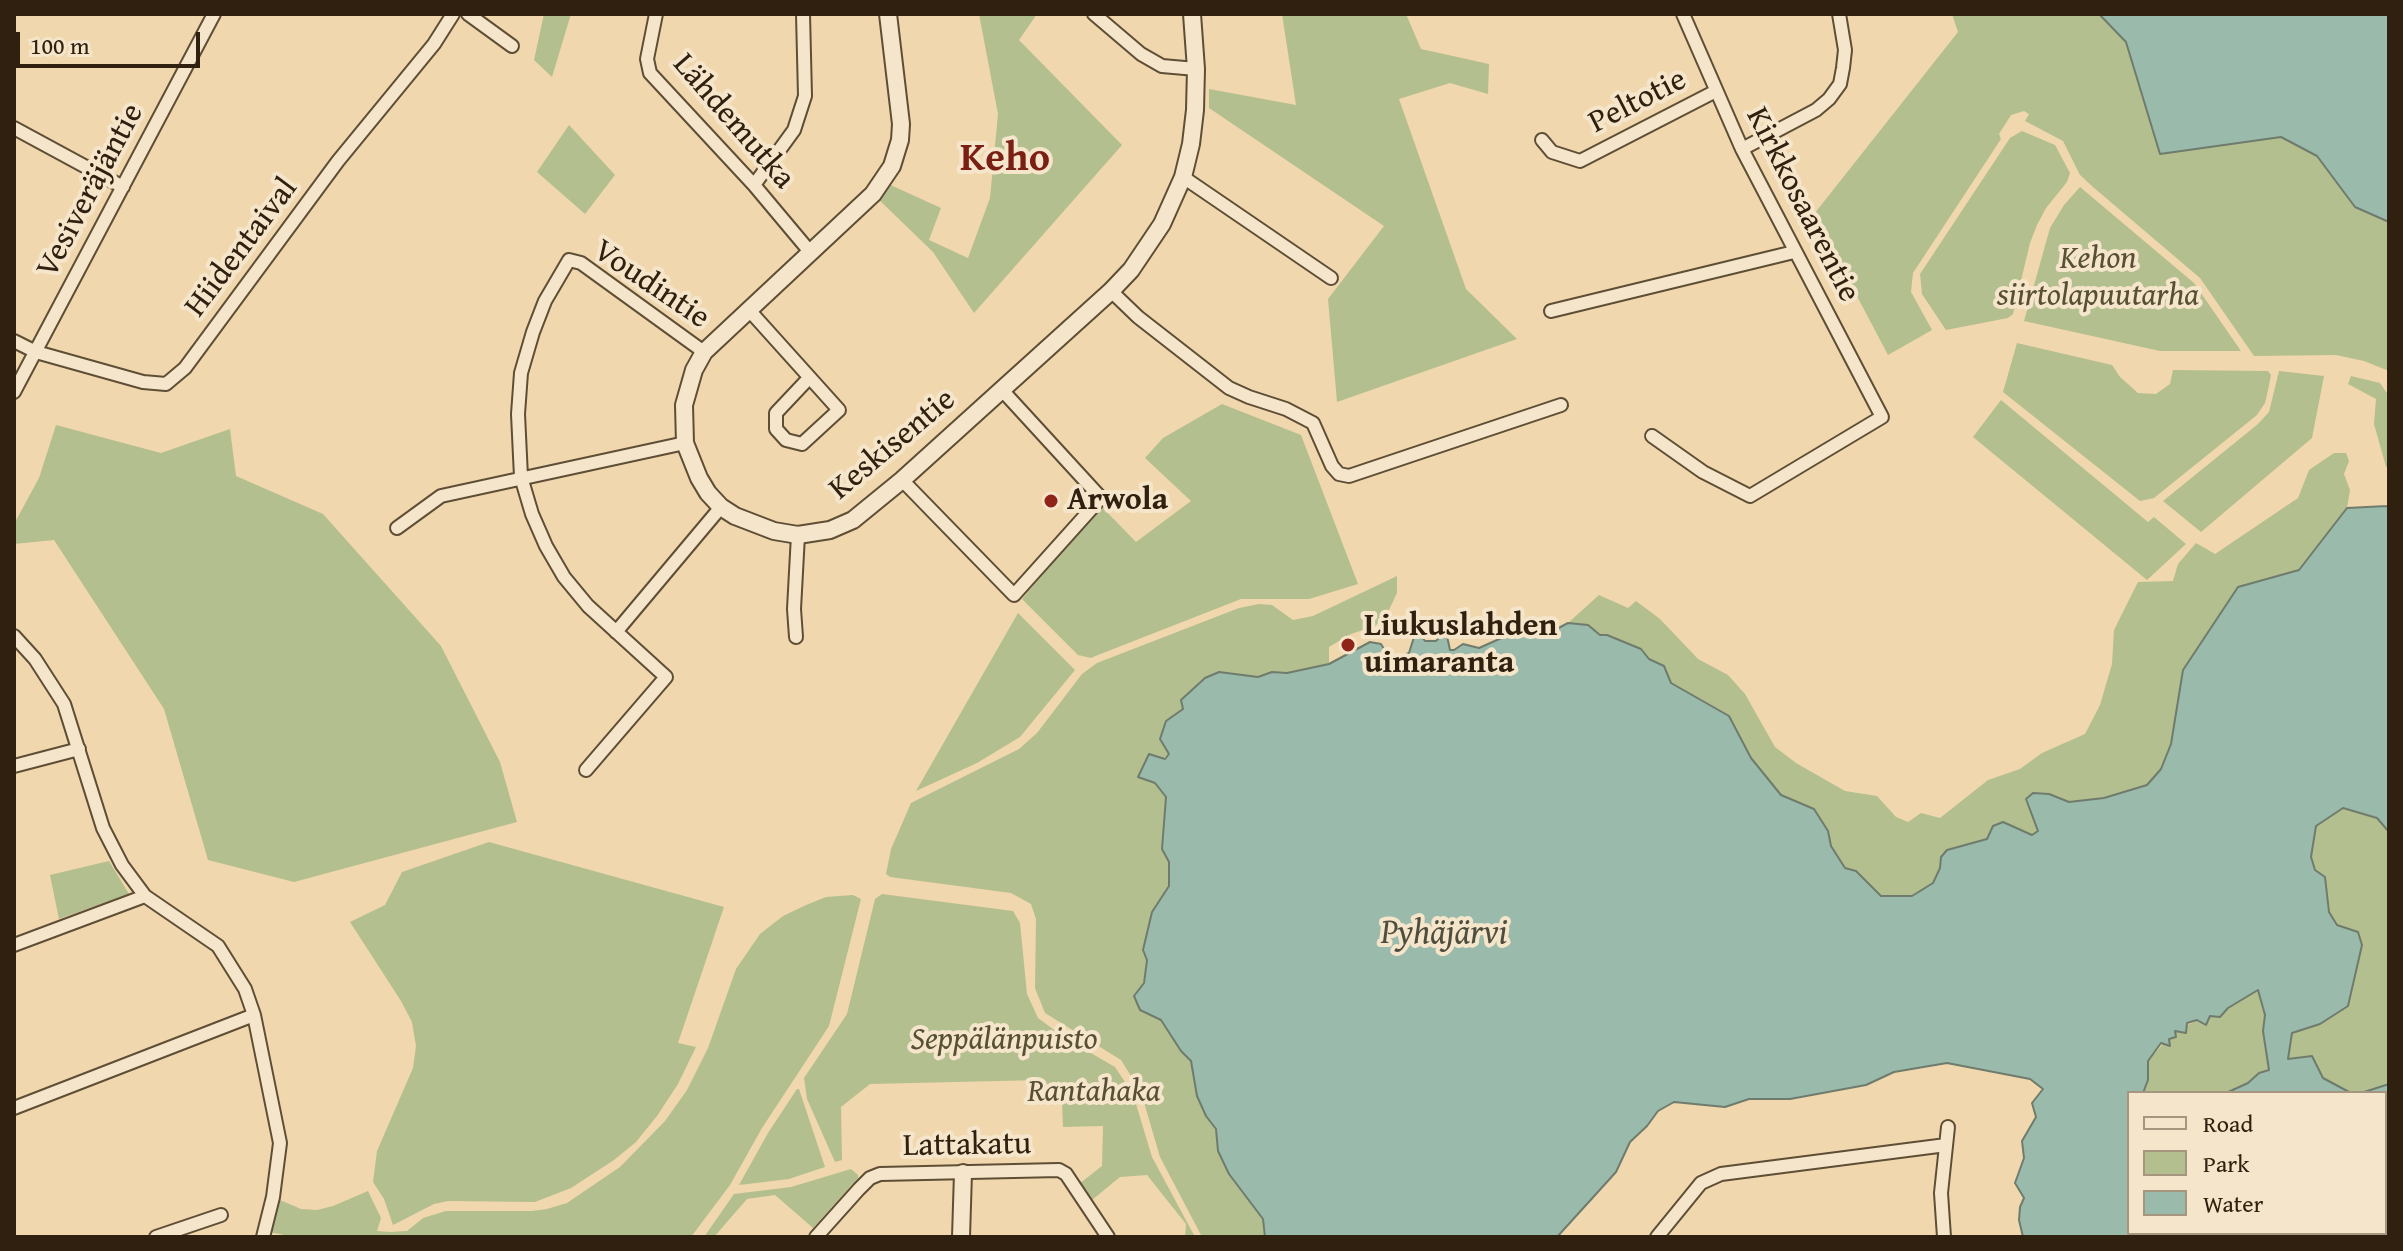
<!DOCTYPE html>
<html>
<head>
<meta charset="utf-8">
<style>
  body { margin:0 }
  #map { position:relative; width:2403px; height:1251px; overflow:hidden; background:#f0d7ad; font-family:"Gentium Book Plus",serif }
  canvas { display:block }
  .frame { position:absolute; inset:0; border:16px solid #2f200f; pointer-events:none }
  .legend { position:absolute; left:2127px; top:1091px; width:260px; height:144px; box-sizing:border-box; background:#f5e5ca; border:2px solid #a6967f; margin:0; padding:10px 14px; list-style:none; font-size:24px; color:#2f200f }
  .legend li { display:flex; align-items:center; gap:16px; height:40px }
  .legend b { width:40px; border:2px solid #a6967f }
  .scale { position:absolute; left:16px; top:32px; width:184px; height:36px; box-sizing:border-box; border:4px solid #2f200f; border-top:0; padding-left:10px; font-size:24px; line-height:28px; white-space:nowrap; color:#2f200f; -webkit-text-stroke:6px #f5e5ca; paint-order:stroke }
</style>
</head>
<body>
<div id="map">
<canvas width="2403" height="1251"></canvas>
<div class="frame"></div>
<ul class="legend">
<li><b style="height:10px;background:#f5e5ca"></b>Road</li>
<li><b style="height:22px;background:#b4bf8f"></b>Park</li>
<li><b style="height:22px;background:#9abaab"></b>Water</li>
</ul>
<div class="scale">100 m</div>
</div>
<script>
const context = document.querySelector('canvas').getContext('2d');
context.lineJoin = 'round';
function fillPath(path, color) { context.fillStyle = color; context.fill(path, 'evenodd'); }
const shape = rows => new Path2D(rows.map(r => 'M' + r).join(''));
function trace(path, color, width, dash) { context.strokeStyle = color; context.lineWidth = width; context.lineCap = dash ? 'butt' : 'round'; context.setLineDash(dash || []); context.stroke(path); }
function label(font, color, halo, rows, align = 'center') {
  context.font = font + ' "Gentium Book Plus",serif'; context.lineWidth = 8; context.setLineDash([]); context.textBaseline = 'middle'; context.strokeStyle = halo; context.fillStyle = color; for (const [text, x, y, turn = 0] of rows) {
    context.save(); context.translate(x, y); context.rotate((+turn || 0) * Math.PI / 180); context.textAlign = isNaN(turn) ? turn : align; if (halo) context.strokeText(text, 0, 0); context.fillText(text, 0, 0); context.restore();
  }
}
fillPath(shape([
  [544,14,571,14,552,77,534,60],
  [979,14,1037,14,1019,40,1122,145,974,313,933,252,873,194,884,182,941,208,929,240,968,258,990,198,998,114],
  [1282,14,1406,14,1421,49,1489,64,1488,94,1450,83,1399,99,1466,289,1517,339,1337,402,1328,299,1384,226,1209,108,1209,89,1296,105],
  [1952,14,2099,14,2126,42,2160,154,2281,137,2317,156,2355,207,2389,222,2389,371,2364,361,2336,355,2254,356,2200,278,2093,187,2080,175,2063,141,2025,121,2029,114,2024,111,2011,115,1999,134,2001,139,1913,273,1911,292,1932,330,1888,355,1849,281,1834,284,1807,223,1958,32],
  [569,125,615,175,585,214,537,172],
  [2022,131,2055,145,2070,173,2067,182,2046,208,2037,225,2030,243,2013,314,2008,318,1946,330,1922,294,1920,274,2010,138],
  [2080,187,2194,283,2241,351,2160,351,2024,321,2050,228,2064,205],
  [2017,343,2112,365,2120,377,2138,393,2156,394,2170,384,2173,370,2268,371,2271,375,2268,390,2265,403,2257,415,2154,498,2140,501,2003,392],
  [2279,371,2324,376,2312,438,2201,532,2163,501,2258,424,2269,412],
  [2351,376,2380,383,2389,396,2389,468,2386,467,2374,424,2376,399,2348,384],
  [2001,400,2148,522,2154,517,2186,544,2147,580,1973,437],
  [1222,404,1301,435,1358,584,1309,599,1241,599,1098,655,1091,658,1078,655,1022,599,1101,506,1136,542,1191,501,1145,458,1163,438],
  [56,425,161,453,230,429,236,476,323,514,441,646,500,762,517,822,294,882,208,860,164,709,54,540,14,544,14,524,39,478],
  [2334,453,2346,453,2349,461,2344,474,2350,490,2347,508,2299,570,2238,587,2183,670,2171,744,2161,770,2147,785,2104,798,2069,802,2049,794,2026,799,2039,831,2032,835,2003,822,1988,839,1947,850,1941,857,1940,868,1933,883,1912,896,1881,896,1856,871,1845,868,1831,846,1828,831,1814,809,1781,795,1751,758,1728,716,1671,683,1664,666,1649,659,1641,649,1600,635,1588,625,1568,623,1599,595,1628,608,1636,601,1660,619,1698,659,1728,675,1745,694,1775,747,1796,763,1845,791,1877,796,1896,817,1908,822,1921,813,1940,818,1988,780,2020,769,2042,753,2085,734,2100,705,2112,664,2114,630,2138,582,2173,581,2178,564,2196,543,2215,554,2298,498,2309,470],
  [1397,576,1397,593,1387,614,1375,626,1351,634,1329,647,1329,664,1287,673,1272,672,1258,677,1219,672,1183,709,1169,754,1138,777,1155,783,1166,797,1162,849,1169,862,1169,886,1152,912,1140,1010,1161,1020,1181,1051,1191,1061,1197,1096,1206,1116,1216,1129,1218,1151,1229,1174,1263,1219,1265,1237,1202,1237,1160,1157,1141,1092,1121,1060,1045,1013,1035,988,1036,919,1031,904,1011,893,890,877,886,874,891,849,911,803,1019,749,1037,733,1082,674,1097,663,1239,608,1259,604,1272,605,1293,620,1313,616],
  [1018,613,1075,670,1020,737,977,763,916,791],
  [2343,808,2377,818,2389,832,2389,1084,2361,1093,2351,1093,2288,1060,2292,1033,2320,1024,2358,932,2337,925,2329,912,2325,877,2315,870,2311,857,2316,826],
  [489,842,724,907,678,1043,696,1047,678,1084,657,1116,636,1142,614,1160,571,1188,535,1202,448,1201,434,1204,393,1225,384,1199,373,1182,377,1151,413,1068,416,1046,412,1022,401,1001,350,922,385,905,402,872],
  [109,861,129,894,59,919,50,875],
  [882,894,1013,911,1020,923,1027,994,1038,1018,1065,1038,1115,1067,1133,1094,1152,1157,1195,1237,1185,1237,1186,1224,1147,1175,1120,1177,1092,1200,1079,1184,1102,1166,1103,1126,1063,1127,1062,1101,1041,1080,870,1084,841,1107,842,1160,835,1162,807,1099,804,1078,847,1014,875,899],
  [853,895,861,899,829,1026,762,1128,730,1185,691,1237,294,1237,265,1231,273,1197,301,1209,317,1210,333,1206,368,1191,381,1218,377,1231,390,1232,407,1231,423,1218,446,1211,532,1211,547,1209,567,1203,620,1167,665,1121,687,1090,708,1048,736,969,760,934,783,916,806,905,826,897],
  [2259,990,2265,1016,2263,1031,2269,1070,2259,1073,2248,1083,2226,1093,2143,1093,2148,1080,2148,1061,2174,1031,2210,1015,2220,1017,2228,1008],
  [797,1089,799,1089,825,1167,789,1179,739,1185,768,1133],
  [851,1169,858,1175,858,1178,813,1228,775,1195,747,1199,714,1237,704,1237,734,1194,791,1187]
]), '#b4bf8f');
const water = shape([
  [2099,14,2389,14,2389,222,2355,207,2317,156,2281,137,2160,154,2126,42,2099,14],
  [2387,506,2389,507,2389,832,2377,818,2343,808,2316,826,2311,857,2315,870,2325,877,2329,912,2337,925,2358,932,2362,945,2348,1006,2320,1024,2292,1033,2288,1059,2312,1056,2323,1078,2351,1093,2226,1093,2248,1083,2259,1073,2269,1070,2263,1031,2265,1015,2258,990,2228,1008,2220,1017,2210,1016,2206,1025,2197,1020,2187,1023,2186,1033,2175,1031,2176,1037,2169,1039,2170,1046,2161,1043,2148,1061,2148,1080,2143,1093,2129,1093,2129,1233,2385,1233,2385,1093,2361,1093,2389,1084,2389,1237,2023,1237,2019,1220,2020,1207,2024,1198,2015,1183,2024,1158,2022,1141,2036,1117,2032,1103,2043,1089,2030,1079,1947,1063,1894,1072,1866,1085,1790,1099,1749,1099,1725,1107,1674,1102,1658,1111,1647,1126,1630,1142,1616,1172,1557,1237,1265,1237,1263,1219,1229,1174,1218,1151,1216,1129,1206,1116,1197,1096,1191,1061,1181,1051,1161,1020,1140,1010,1134,996,1144,983,1147,960,1143,950,1152,912,1169,886,1169,862,1162,849,1166,797,1155,783,1138,777,1149,754,1165,759,1169,754,1160,739,1166,721,1183,709,1181,700,1205,678,1219,672,1258,677,1272,672,1287,673,1329,664,1370,642,1381,644,1389,657,1394,660,1409,653,1414,637,1419,633,1425,641,1436,641,1440,637,1447,636,1450,650,1454,650,1463,644,1479,648,1515,632,1533,636,1549,633,1568,623,1588,625,1600,635,1607,635,1641,649,1649,659,1664,666,1671,683,1729,716,1751,758,1781,795,1814,809,1828,831,1831,846,1845,868,1856,871,1881,896,1912,896,1933,883,1940,868,1941,857,1947,850,1987,839,1993,826,2003,822,2032,835,2038,831,2026,799,2033,793,2049,794,2069,802,2104,798,2147,785,2161,769,2171,744,2183,670,2238,587,2299,570,2347,508,2387,506]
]);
fillPath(water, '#9abaab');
trace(water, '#6f7c6d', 2);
const minor = shape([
  [468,14,512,46],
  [656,14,647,59,650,73,754,185,811,253],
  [1094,14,1141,54,1162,66,1196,69],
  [14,128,123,187],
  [1542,140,1552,152,1580,161,1716,91],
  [1742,149,1816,110,1829,99,1840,84,1843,68,1845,50,1839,14],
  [1183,177,1331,278],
  [754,185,794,130,805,96,803,14],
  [1111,291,1138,317,1229,388,1249,397,1286,409,1313,423,1332,466,1339,474,1349,476,1561,405],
  [749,310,839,410,802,444,786,440,776,429,776,413,809,378],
  [1551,311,1794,252],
  [14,341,36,352,143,382,166,384,185,368,338,161,434,44,453,14],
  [14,392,214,14],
  [1652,436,1703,472,1750,496,1882,417,1742,149,1683,14],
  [902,480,1014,595,1101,498,1002,390],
  [397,528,441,496,685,443],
  [616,632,721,507],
  [14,636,35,659,64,704,103,828,122,865,145,896,218,946,245,989,254,1015,280,1143,273,1197,263,1237],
  [796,637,794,609,798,535],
  [14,766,79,749],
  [586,770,666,677,588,606,564,577,546,546,532,514,521,477,518,414,521,373,533,332,545,301,569,260,581,263,704,352],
  [14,945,145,896],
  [14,1108,254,1015],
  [156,1237,221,1215],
  [816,1237,859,1189,870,1178,880,1174,1059,1170,1066,1174,1108,1237],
  [1657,1237,1701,1183,1721,1174,1946,1145],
  [1944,1237,1941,1193,1948,1127]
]);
const tertiary = shape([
  [888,14,901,124,900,140,892,166,873,194,704,352,694,370,684,405,685,443,699,478,708,493,721,507,735,516,774,531,798,535,830,530,853,520,902,480,1111,291,1131,270,1162,224,1183,177,1191,144,1195,110,1196,69,1192,14],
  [961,1237,963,1173]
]);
trace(minor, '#5f4e36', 16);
trace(tertiary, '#5f4e36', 20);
trace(minor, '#f5e5ca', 12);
trace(tertiary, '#f5e5ca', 16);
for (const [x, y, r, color] of [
  [1051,501,8,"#8f2418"],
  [1348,645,8,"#8f2418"]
]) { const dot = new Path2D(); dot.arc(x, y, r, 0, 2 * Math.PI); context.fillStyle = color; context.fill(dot); trace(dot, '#f5e5ca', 3); }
label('32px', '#2f200f', '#f5e5ca', [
  ["Peltotie",1638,102,-27],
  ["Lähdemutka",733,122,49],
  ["Vesiveräjäntie",91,191,-62],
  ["Kirkkosaarentie",1802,205,63],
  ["Hiidentaival",242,248,-53],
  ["Voudintie",651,285,34],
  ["Keskisentie",893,445,-40],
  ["Lattakatu",967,1146,-1]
]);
label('italic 32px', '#575035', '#f5e5ca', [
  ["Kehon",2098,260],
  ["siirtolapuutarha",2098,297],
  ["Seppälänpuisto",1004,1041],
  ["Rantahaka",1094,1093]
]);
label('bold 32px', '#2f200f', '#f5e5ca', [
  ["Arwola",1067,501],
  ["Liukuslahden",1364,627],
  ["uimaranta",1364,664]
], 'left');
label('italic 34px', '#4f4e3e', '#f5e5ca', [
  ["Pyhäjärvi",1444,934]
]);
label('bold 40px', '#7a1f14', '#f5e5ca', [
  ["Keho",1005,160]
]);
</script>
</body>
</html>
